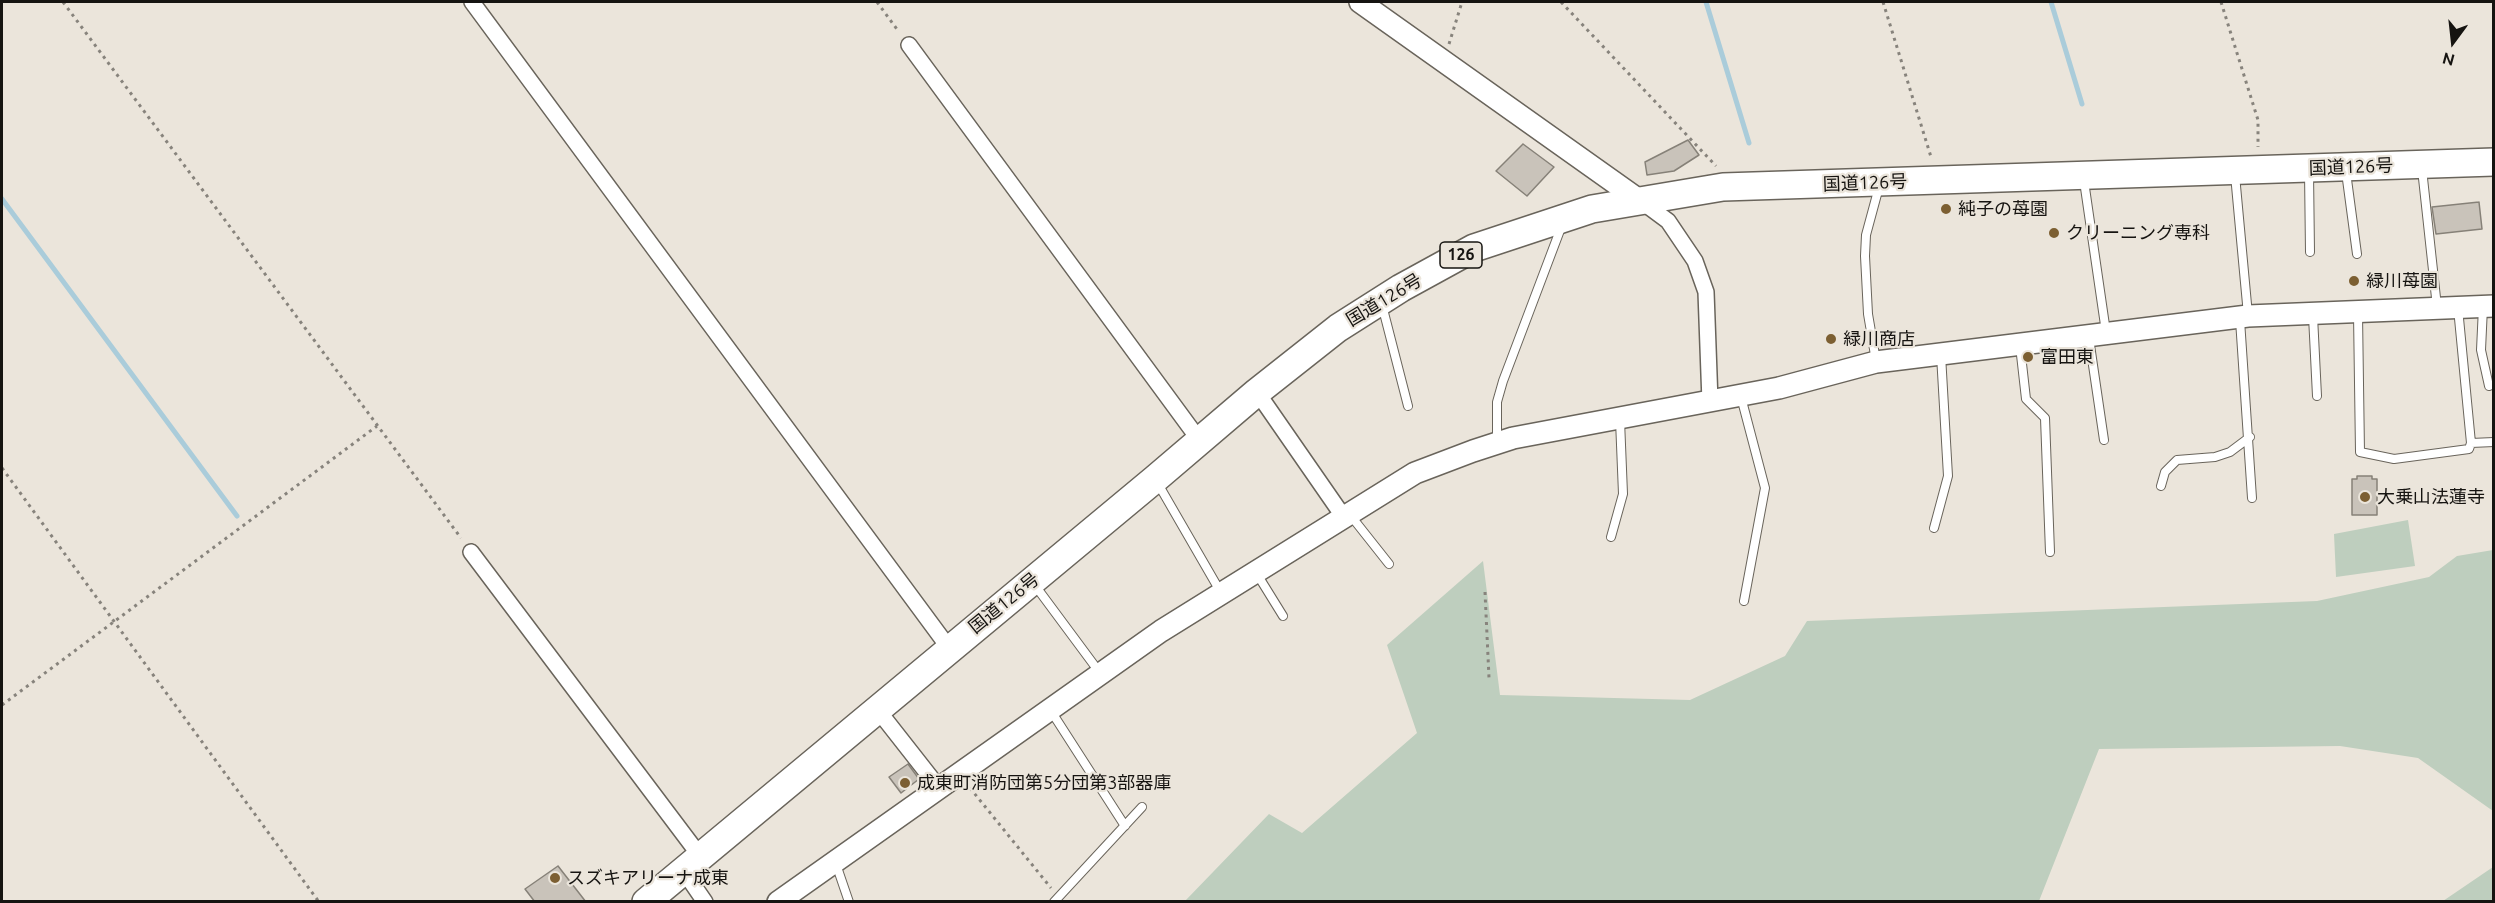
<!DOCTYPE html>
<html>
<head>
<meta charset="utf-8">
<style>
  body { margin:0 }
  #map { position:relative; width:2495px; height:903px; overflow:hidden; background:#ebe5db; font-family:Ubuntu,sans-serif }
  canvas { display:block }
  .frame { position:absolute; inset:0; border:3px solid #161411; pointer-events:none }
  .north { position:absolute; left:2423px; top:12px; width:60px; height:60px; -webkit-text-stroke:4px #ebe5db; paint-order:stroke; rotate:195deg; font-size:16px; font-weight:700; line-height:24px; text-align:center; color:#161411 }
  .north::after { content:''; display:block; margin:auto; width:21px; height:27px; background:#161411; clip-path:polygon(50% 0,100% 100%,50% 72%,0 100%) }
</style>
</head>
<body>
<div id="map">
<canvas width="2495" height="903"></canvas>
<div class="frame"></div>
<div class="north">N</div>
</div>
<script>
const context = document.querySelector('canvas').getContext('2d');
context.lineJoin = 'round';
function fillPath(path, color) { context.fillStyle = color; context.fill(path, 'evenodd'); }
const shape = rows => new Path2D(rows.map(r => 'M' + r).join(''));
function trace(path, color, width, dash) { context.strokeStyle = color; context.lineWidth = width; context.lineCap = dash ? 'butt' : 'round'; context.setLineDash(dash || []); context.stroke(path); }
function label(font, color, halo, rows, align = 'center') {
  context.font = font + ' Ubuntu,"Noto Sans JP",sans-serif'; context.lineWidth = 4.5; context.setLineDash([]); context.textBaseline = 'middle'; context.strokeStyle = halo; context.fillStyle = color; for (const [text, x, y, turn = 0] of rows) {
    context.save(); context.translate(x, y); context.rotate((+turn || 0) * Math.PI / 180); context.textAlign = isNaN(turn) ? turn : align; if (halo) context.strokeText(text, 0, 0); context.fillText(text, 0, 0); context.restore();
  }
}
fillPath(shape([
  [2408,520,2415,566,2336,577,2334,534],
  [2493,550,2493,811,2418,758,2340,746,2099,749,2039,901,1185,901,1269,814,1302,833,1417,733,1387,645,1483,561,1500,695,1690,700,1785,656,1807,621,2317,601,2429,577,2457,556],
  [2493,867,2493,901,2443,901]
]), '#becebe');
trace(shape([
  [1706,2,1749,143],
  [2051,2,2082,104],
  [2,199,237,516]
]), '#aaccda', 5);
const building = shape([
  [1688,140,1699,155,1674,171,1647,175,1645,162,1688,140],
  [1523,144,1554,167,1527,196,1496,171,1523,144],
  [2479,202,2482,229,2436,234,2432,207,2479,202],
  [2357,476,2372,476,2372,479,2377,479,2377,515,2352,515,2352,479,2357,479,2357,476],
  [908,764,919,779,901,793,889,777,908,764],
  [558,866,586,902,535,902,525,889,558,866]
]);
fillPath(building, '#c9c3ba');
trace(building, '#868178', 1.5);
const lane = shape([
  [2422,169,2437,307],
  [2309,172,2310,252],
  [2346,172,2357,254],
  [2235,175,2248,315],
  [2084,181,2106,332],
  [1382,305,1408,406],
  [2483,307,2481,350,2489,386],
  [2458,308,2471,443,2494,442],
  [2358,314,2360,452,2394,459,2469,449,2471,443],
  [2313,316,2317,396],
  [2240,320,2252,498],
  [2089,338,2104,440],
  [2020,346,2026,399,2045,418,2050,552],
  [1876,361,1868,314,1865,256,1866,235,1879,187],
  [1741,397,1765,488,1744,601],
  [1497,442,1497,402,1503,381,1562,225],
  [1157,482,1220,591],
  [2161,486,2165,472,2177,460,2215,457,2230,452,2250,437],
  [1351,516,1389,564],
  [1934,528,1948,476,1941,355],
  [1611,537,1623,494,1620,420],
  [1257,574,1283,616],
  [1034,584,1100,673],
  [1051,711,1125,826],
  [836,864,849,902],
  [1054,902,1142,807]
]);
const street = shape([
  [472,2,949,648],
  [909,45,1200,441],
  [1641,201,1668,221,1695,261,1706,292,1710,402],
  [1257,392,1343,516],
  [471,552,700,856],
  [877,709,939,788],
  [683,870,705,902]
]);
const secondary = shape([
  [1360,2,1639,200],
  [778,902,1161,631,1415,473,1473,451,1513,438,1779,388,1876,362,2248,316,2494,306]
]);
const highway = shape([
  [646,902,1155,479,1257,392,1338,328,1401,288,1474,248,1592,209,1723,187,2494,162]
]);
trace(lane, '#69645b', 10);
trace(street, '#69645b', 18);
trace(secondary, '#69645b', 24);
trace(highway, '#69645b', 30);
trace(shape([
  [63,2,461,538],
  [877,2,899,32],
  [1561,2,1716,166],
  [1883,2,1931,157],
  [2221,2,2258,120,2258,147],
  [1449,44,1462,2],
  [2,468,319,902],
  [1485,592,1489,678],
  [2,705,377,426],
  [970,788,1051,888]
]), '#87837c', 3, [3, 4.5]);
trace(lane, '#fff', 8);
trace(street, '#fff', 15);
trace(secondary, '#fff', 21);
trace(highway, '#fff', 27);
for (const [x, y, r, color] of [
  [1946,209,6,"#7c5f32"],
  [2054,233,6,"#7c5f32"],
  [2354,281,6,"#7c5f32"],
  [1831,339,6,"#7c5f32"],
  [2028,357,6,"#7c5f32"],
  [2365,497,6,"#7c5f32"],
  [905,783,6,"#7c5f32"],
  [555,878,6,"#7c5f32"]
]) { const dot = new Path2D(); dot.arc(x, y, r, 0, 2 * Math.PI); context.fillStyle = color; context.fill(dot); trace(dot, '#ebe5db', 2); }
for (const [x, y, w] of [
  [1461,255,42]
]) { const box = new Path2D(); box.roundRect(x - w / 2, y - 13, w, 26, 4.5); context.fillStyle = '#ebe5db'; context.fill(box); trace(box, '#161411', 1.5); }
label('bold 16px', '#161411', null, [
  ["126",1461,255]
]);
label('18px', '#161411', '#ebe5db', [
  ["国道126号",2351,167,-2],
  ["国道126号",1865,183,-2],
  ["国道126号",1384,300,-31],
  ["国道126号",1004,603,-39]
]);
label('18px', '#161411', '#ebe5db', [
  ["純子の苺園",1958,209],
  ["クリーニング専科",2066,233],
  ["緑川苺園",2366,281],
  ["緑川商店",1843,339],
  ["富田東",2040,357],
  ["大乗山法蓮寺",2377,497],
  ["成東町消防団第5分団第3部器庫",917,783],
  ["スズキアリーナ成東",567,878]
], 'left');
</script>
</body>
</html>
